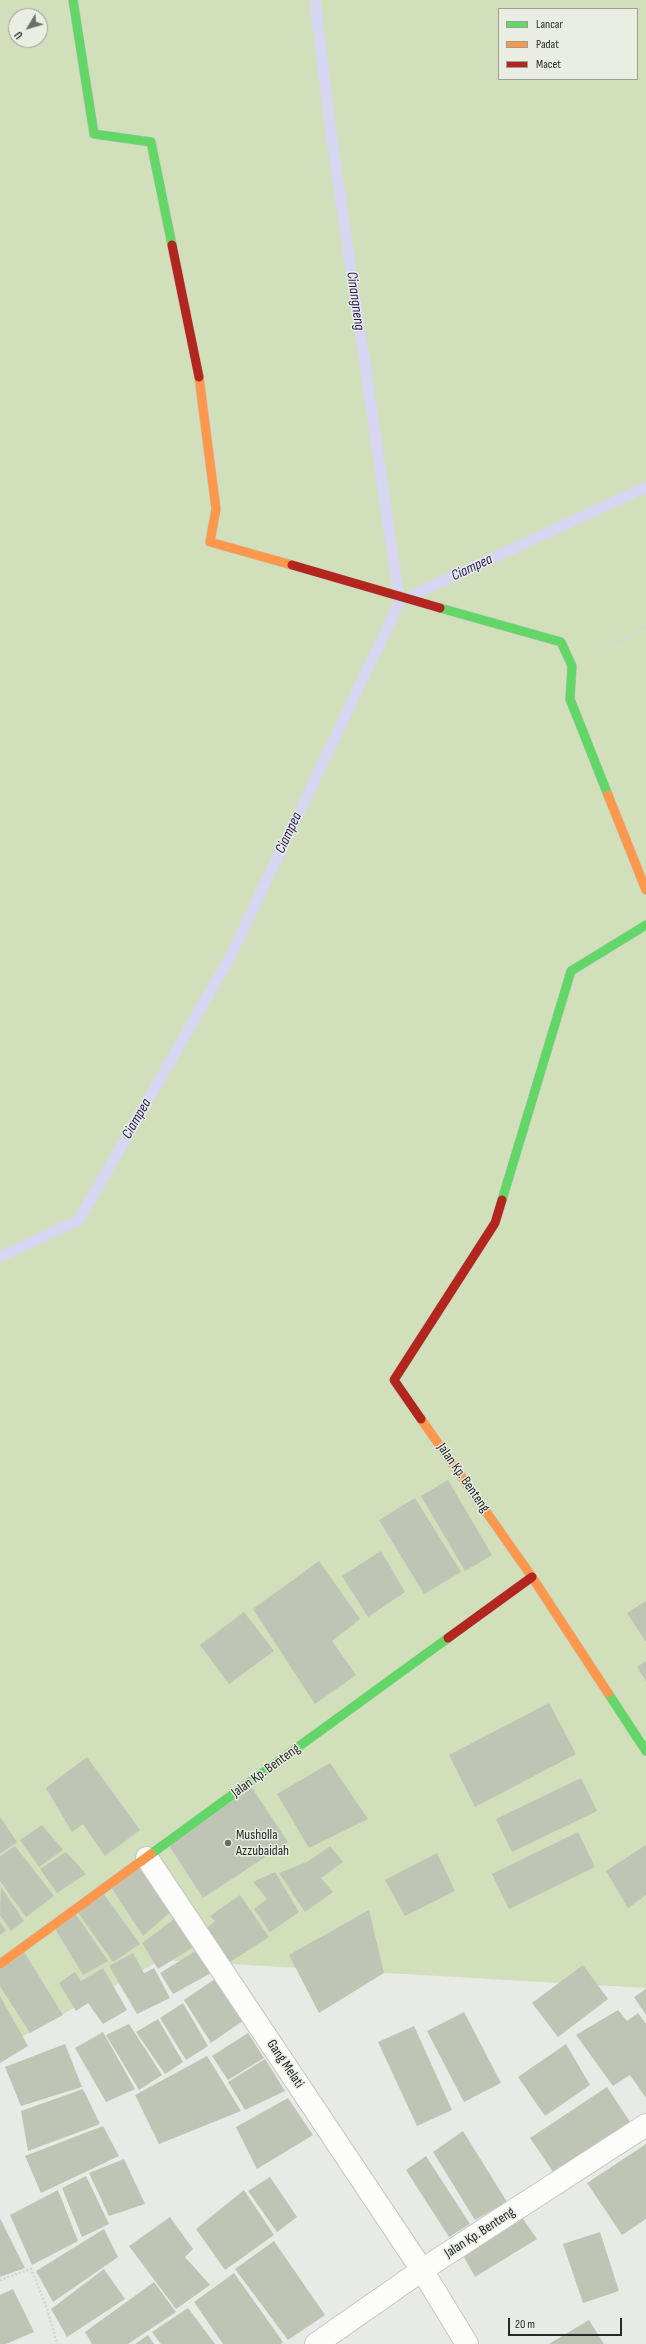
<!DOCTYPE html>
<html>
<head>
<meta charset="utf-8">
<style>
  body { margin:0 }
  #map { position:relative; width:646px; height:2344px; overflow:hidden; background:#e8eae5; font-family:"Sofia Sans Condensed",sans-serif }
  canvas { display:block }
  .legend { position:absolute; left:498px; top:8px; width:140px; height:72px; box-sizing:border-box; background:#e9ede2; border:1px solid #9b9f96; margin:0; padding:5px 7px; list-style:none; font-size:12px; color:#272924 }
  .legend li { display:flex; align-items:center; gap:8px; height:20px }
  .legend b { width:20px; border:1px solid #9b9f96 }
  .north { position:absolute; left:8px; top:8px; width:40px; height:40px; box-sizing:border-box; background:#e9ede2; border:1px solid #9b9f96; border-radius:50%; rotate:232deg; font-size:11px; font-weight:700; line-height:16px; text-align:center; color:#272924 }
  .north::after { content:''; display:block; margin:auto; width:14px; height:18px; background:#6b6d68; clip-path:polygon(50% 0,100% 100%,50% 72%,0 100%) }
  .scale { position:absolute; left:508px; top:2318px; width:114px; height:18px; box-sizing:border-box; border:2px solid #272924; border-top:0; padding-left:5px; font-size:12px; line-height:14px; white-space:nowrap; color:#272924; -webkit-text-stroke:3px #e9ede2; paint-order:stroke }
</style>
</head>
<body>
<div id="map">
<canvas width="646" height="2344"></canvas>
<ul class="legend">
<li><b style="height:5px;background:#63d668"></b>Lancar</li>
<li><b style="height:5px;background:#ff974d"></b>Padat</li>
<li><b style="height:5px;background:#b3261e"></b>Macet</li>
</ul>
<div class="north">U</div>
<div class="scale">20 m</div>
</div>
<script>
const context = document.querySelector('canvas').getContext('2d');
context.lineJoin = 'round';
function fillPath(path, color) { context.fillStyle = color; context.fill(path, 'evenodd'); }
const shape = rows => new Path2D(rows.map(r => 'M' + r).join(''));
function trace(path, color, width, dash) { context.strokeStyle = color; context.lineWidth = width; context.lineCap = dash ? 'butt' : 'round'; context.setLineDash(dash || []); context.stroke(path); }
function label(font, color, halo, rows, align = 'center') {
  context.font = font + ' "Sofia Sans Condensed",sans-serif'; context.lineWidth = 3; context.setLineDash([]); context.textBaseline = 'middle'; context.strokeStyle = halo; context.fillStyle = color; for (const [text, x, y, turn = 0] of rows) {
    context.save(); context.translate(x, y); context.rotate((+turn || 0) * Math.PI / 180); context.textAlign = isNaN(turn) ? turn : align; if (halo) context.strokeText(text, 0, 0); context.fillText(text, 0, 0); context.restore();
  }
}
fillPath(shape([
  [0,0,646,0,646,1988,161,1960,0,2049],
  [499,9,637,9,637,79,499,79],
  [16,16,40,16,40,40,16,40]
]), '#d1dfbb');
trace(shape([
  [315,0,330,126,399,598],
  [0,1257,79,1220,230,957,400,601,646,487]
]), '#d6d6f3', 11);
fillPath(shape([
  [448,1480,492,1555,465,1571,421,1496],
  [415,1498,461,1572,424,1594,379,1520],
  [381,1551,405,1592,368,1617,342,1576],
  [319,1561,360,1619,332,1641,356,1675,315,1704,253,1609],
  [646,1601,646,1642,627,1613],
  [244,1612,274,1651,229,1684,200,1645],
  [646,1661,646,1681,637,1667],
  [549,1703,576,1754,475,1807,449,1755],
  [87,1757,140,1830,105,1856,83,1824,72,1832,46,1788],
  [330,1763,368,1819,309,1848,277,1794],
  [581,1778,597,1811,512,1852,496,1819],
  [252,1788,288,1842,203,1898,168,1844],
  [0,1817,17,1842,0,1854],
  [42,1825,63,1850,39,1867,20,1840],
  [578,1832,595,1867,509,1909,492,1874],
  [646,1845,646,1895,628,1908,606,1871],
  [15,1846,54,1896,26,1917,0,1881,0,1856],
  [330,1846,343,1862,321,1878,333,1892,305,1912,279,1873,307,1862],
  [66,1852,86,1874,57,1893,40,1869],
  [437,1853,455,1891,405,1916,385,1880],
  [141,1867,174,1909,143,1936,111,1887],
  [275,1872,299,1912,270,1932,254,1909,267,1899,253,1882],
  [1,1887,24,1921,11,1931,0,1915],
  [103,1893,140,1944,113,1962,77,1911],
  [240,1895,269,1937,227,1964,204,1930,215,1921,210,1916],
  [369,1910,384,1973,319,2013,289,1955],
  [75,1913,108,1961,83,1975,54,1927],
  [177,1917,197,1945,158,1969,142,1943],
  [0,1922,6,1930,0,1935],
  [199,1949,211,1973,173,1994,160,1973],
  [24,1952,63,2015,30,2033,0,1986,0,1970],
  [133,1953,144,1973,154,1968,170,1998,137,2014,109,1966],
  [583,1965,608,1999,558,2037,532,2003],
  [103,1968,127,2010,103,2024,88,2003,76,2011,59,1983,75,1972,81,1981],
  [215,1979,244,2020,211,2043,184,2000],
  [646,1989,646,2015,634,1997],
  [0,1996,28,2046,0,2063],
  [183,2003,208,2046,186,2060,160,2018],
  [618,2010,627,2021,638,2013,646,2024,646,2098,630,2075,613,2086,576,2035],
  [464,2012,501,2083,464,2102,427,2031],
  [158,2019,183,2062,165,2074,136,2032],
  [129,2024,162,2075,139,2090,106,2035],
  [414,2026,452,2110,417,2126,378,2042],
  [103,2032,135,2089,106,2102,75,2048],
  [248,2033,264,2058,228,2080,212,2056],
  [65,2044,82,2087,21,2106,5,2067],
  [566,2044,590,2085,545,2116,518,2077],
  [207,2056,241,2111,159,2144,135,2095],
  [265,2059,285,2091,245,2110,228,2082],
  [607,2087,630,2122,554,2173,530,2138],
  [83,2089,100,2124,28,2151,21,2111],
  [288,2098,313,2135,257,2169,236,2127],
  [103,2126,119,2156,41,2193,25,2156],
  [463,2131,507,2202,475,2220,433,2152],
  [646,2144,646,2219,622,2235,587,2183],
  [426,2156,470,2224,449,2237,406,2170],
  [124,2159,145,2204,109,2216,89,2173],
  [86,2176,109,2224,82,2237,62,2188],
  [270,2177,297,2217,277,2232,248,2191],
  [58,2190,78,2241,32,2265,10,2215],
  [244,2190,274,2235,225,2270,196,2229],
  [519,2213,537,2239,475,2277,460,2250],
  [170,2217,193,2249,185,2257,210,2285,176,2309,129,2246],
  [0,2218,25,2268,0,2277],
  [104,2229,118,2257,53,2302,36,2271],
  [600,2232,619,2291,583,2303,563,2244],
  [274,2241,325,2315,288,2340,235,2269],
  [104,2269,125,2299,67,2337,51,2309],
  [234,2273,283,2342,281,2344,223,2344,194,2302],
  [154,2282,176,2312,128,2344,92,2344,85,2332],
  [13,2289,34,2332,6,2344,0,2344,0,2295],
  [188,2308,215,2344,161,2344,152,2332],
  [589,2320,604,2344,549,2344],
  [148,2335,154,2344,135,2344]
]), '#bec5b5');
const street = shape([
  [147,1858,422,2270,467,2344],
  [316,2344,422,2270,646,2125]
]);
const fast = shape([
  [73,0,94,134,151,142,172,245],
  [440,608,561,642,572,666,570,699,608,795],
  [502,1200,571,971,646,925],
  [608,1693,646,1751],
  [151,1854,448,1638]
]);
const slow = shape([
  [199,377,216,509,210,542,292,565],
  [608,795,646,890],
  [421,1419,532,1577,608,1693],
  [0,1964,151,1854]
]);
const jam = shape([
  [172,245,199,377],
  [292,565,440,608],
  [421,1419,394,1380,495,1223,502,1200],
  [448,1638,532,1577]
]);
trace(street, '#c6c8c4', 24);
trace(fast, '#c6c8c4', 10);
trace(slow, '#c6c8c4', 10);
trace(jam, '#c6c8c4', 10);
trace(shape([
  [599,652,646,627],
  [0,2280,31,2269,47,2308,57,2344]
]), '#d5d6d4', 2.5, [2, 2]);
trace(street, '#fcfcfb', 22);
trace(fast, '#63d668', 9);
trace(slow, '#ff974d', 9);
trace(jam, '#b3261e', 9);
for (const [x, y, r, color] of [
  [228,1843,4,"#6b6d68"]
]) { const dot = new Path2D(); dot.arc(x, y, r, 0, 2 * Math.PI); context.fillStyle = color; context.fill(dot); trace(dot, '#e9ede2', 1.5); }
label('14px', '#272924', '#e9ede2', [
  ["Jalan Kp. Benteng",463,1478,55],
  ["Jalan Kp. Benteng",266,1771,-36],
  ["Gang Melati",285,2064,56],
  ["Jalan Kp. Benteng",480,2233,-33]
]);
label('14px', '#272924', '#e9ede2', [
  ["Musholla",236,1835],
  ["Azzubaidah",236,1851]
], 'left');
label('italic 15px', '#2a1665', '#e9ede2', [
  ["Cinangneng",355,301,82],
  ["Ciampea",472,568,-25],
  ["Ciampea",289,833,-65],
  ["Ciampea",137,1119,-60]
]);
</script>
</body>
</html>
